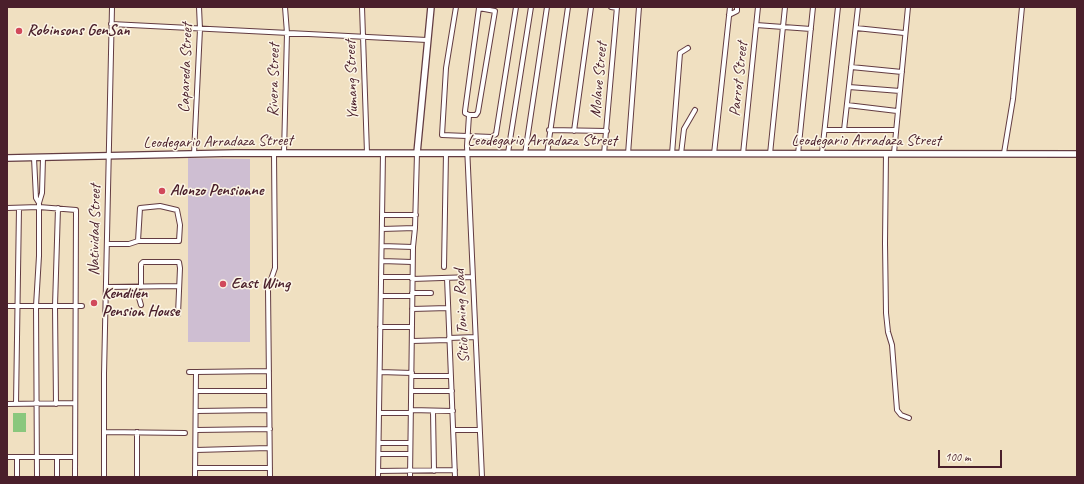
<!DOCTYPE html>
<html>
<head>
<meta charset="utf-8">
<style>
  body { margin:0 }
  #map { position:relative; width:1084px; height:484px; overflow:hidden; background:#f0e0c1; font-family:Caveat,sans-serif }
  canvas { display:block }
  .frame { position:absolute; inset:0; border:8px solid #4a1f2b; pointer-events:none }
  .scale { position:absolute; left:938px; top:450px; width:64px; height:18px; box-sizing:border-box; border:2px solid #4a1f2b; border-top:0; padding-left:5px; font-size:12px; line-height:14px; white-space:nowrap; color:#4a1f2b; -webkit-text-stroke:3px #fcf5e5; paint-order:stroke }
</style>
</head>
<body>
<div id="map">
<canvas width="1084" height="484"></canvas>
<div class="frame"></div>
<div class="scale">100 m</div>
</div>
<script>
const context = document.querySelector('canvas').getContext('2d');
context.lineJoin = 'round';
function fillPath(path, color) { context.fillStyle = color; context.fill(path, 'evenodd'); }
const shape = rows => new Path2D(rows.map(r => 'M' + r).join(''));
function trace(path, color, width, dash) { context.strokeStyle = color; context.lineWidth = width; context.lineCap = dash ? 'butt' : 'round'; context.setLineDash(dash || []); context.stroke(path); }
function label(font, color, halo, rows, align = 'center') {
  context.font = font + ' Caveat,sans-serif'; context.lineWidth = 3; context.setLineDash([]); context.textBaseline = 'middle'; context.strokeStyle = halo; context.fillStyle = color; for (const [text, x, y, turn = 0] of rows) {
    context.save(); context.translate(x, y); context.rotate((+turn || 0) * Math.PI / 180); context.textAlign = isNaN(turn) ? turn : align; if (halo) context.strokeText(text, 0, 0); context.fillText(text, 0, 0); context.restore();
  }
}
fillPath(shape([
  [188,158,250,159,250,342,188,342]
]), '#cebed2');
fillPath(shape([
  [13,413,26,413,26,432,13,432]
]), '#8ac77d');
const street = shape([
  [362,7,367,153],
  [456,7,446,68,442,135,492,137,496,134,516,7],
  [611,7,617,8],
  [479,8,495,11,478,112,476,115,469,115,465,113,465,111,479,8],
  [729,15,737,11,737,7],
  [111,24,427,40],
  [756,25,811,29],
  [856,28,904,33],
  [851,67,902,72],
  [849,87,900,91],
  [847,105,897,111],
  [469,115,467,146,482,477],
  [549,130,607,131],
  [825,130,896,130],
  [844,130,858,7],
  [574,131,591,7],
  [284,153,287,33,285,7],
  [508,153,531,7],
  [822,153,838,7],
  [886,153,885,243,886,313,888,332,892,345,897,410,901,415,909,418],
  [894,153,908,7],
  [1004,153,1013,99,1022,7],
  [194,154,200,29,199,7],
  [525,154,547,7],
  [547,154,568,7],
  [604,154,617,7],
  [628,154,639,7],
  [672,154,680,53,688,48],
  [681,154,684,129,695,110],
  [714,154,730,7],
  [743,154,758,7],
  [770,154,785,7],
  [798,154,813,7],
  [34,158,36,198,39,203],
  [7,208,39,207,76,210,75,477],
  [382,215,416,215],
  [382,229,415,228],
  [107,244,129,244,138,241,179,241,180,225,177,210,160,206,140,208,138,241],
  [382,246,413,247],
  [382,261,412,262],
  [444,267,446,153],
  [381,277,412,277],
  [447,278,455,477],
  [412,279,472,277],
  [106,287,179,286],
  [133,287,137,291,141,305],
  [141,287,141,264,143,262,179,262,180,268,178,314],
  [412,293,431,293],
  [381,296,412,296],
  [7,306,82,306],
  [412,309,448,308],
  [380,327,412,327],
  [449,338,475,337],
  [412,341,449,340],
  [189,372,196,372],
  [380,372,412,373],
  [412,376,451,376],
  [196,391,269,391],
  [412,391,452,391],
  [7,404,74,403],
  [16,404,19,208],
  [56,404,55,306,58,208],
  [411,410,453,411],
  [196,411,269,410],
  [433,411,434,471],
  [379,413,411,413],
  [196,430,270,429],
  [454,430,479,430],
  [104,432,185,433],
  [379,443,410,443],
  [196,450,269,448],
  [379,454,410,454],
  [7,457,74,457],
  [17,457,17,477],
  [57,457,57,477],
  [195,468,270,468],
  [378,471,455,470],
  [37,477,36,306,39,256,39,203,42,193,43,158],
  [104,477,104,374,112,7],
  [137,477,137,432],
  [195,477,196,372,269,371],
  [270,477,268,288,275,268,274,153],
  [378,477,383,153],
  [410,477,413,247,415,228,417,153]
]);
const secondary = shape([
  [417,153,431,7],
  [7,158,235,153,1077,154]
]);
trace(street, '#633c42', 6);
trace(secondary, '#633c42', 8);
trace(street, '#fff', 4);
trace(secondary, '#fff', 5.5);
for (const [x, y, r, color] of [
  [19,31,4,"#d1495b"],
  [162,191,4,"#d1495b"],
  [223,284,4,"#d1495b"],
  [94,303,4,"#d1495b"]
]) { const dot = new Path2D(); dot.arc(x, y, r, 0, 2 * Math.PI); context.fillStyle = color; context.fill(dot); trace(dot, '#fcf5e5', 1.5); }
label('bold 16px', '#4a1f2b', '#fcf5e5', [
  ["Robinsons GenSan",27,31],
  ["Alonzo Pensionne",170,191],
  ["East Wing",231,284],
  ["Kendilen",102,294],
  ["Pension House",102,312]
], 'left');
label('16px', '#4a1f2b', '#fcf5e5', [
  ["Capareda Street",186,68,-88],
  ["Parrot Street",739,79,-84],
  ["Rivera Street",274,80,-89],
  ["Yumang Street",352,80,-92],
  ["Molave Street",599,80,-85],
  ["Leodegario Arradaza Street",542,141],
  ["Leodegario Arradaza Street",866,141],
  ["Leodegario Arradaza Street",218,142,-1],
  ["Natividad Street",95,230,-89],
  ["Sitio Toning Road",462,316,-93]
]);
</script>
</body>
</html>
